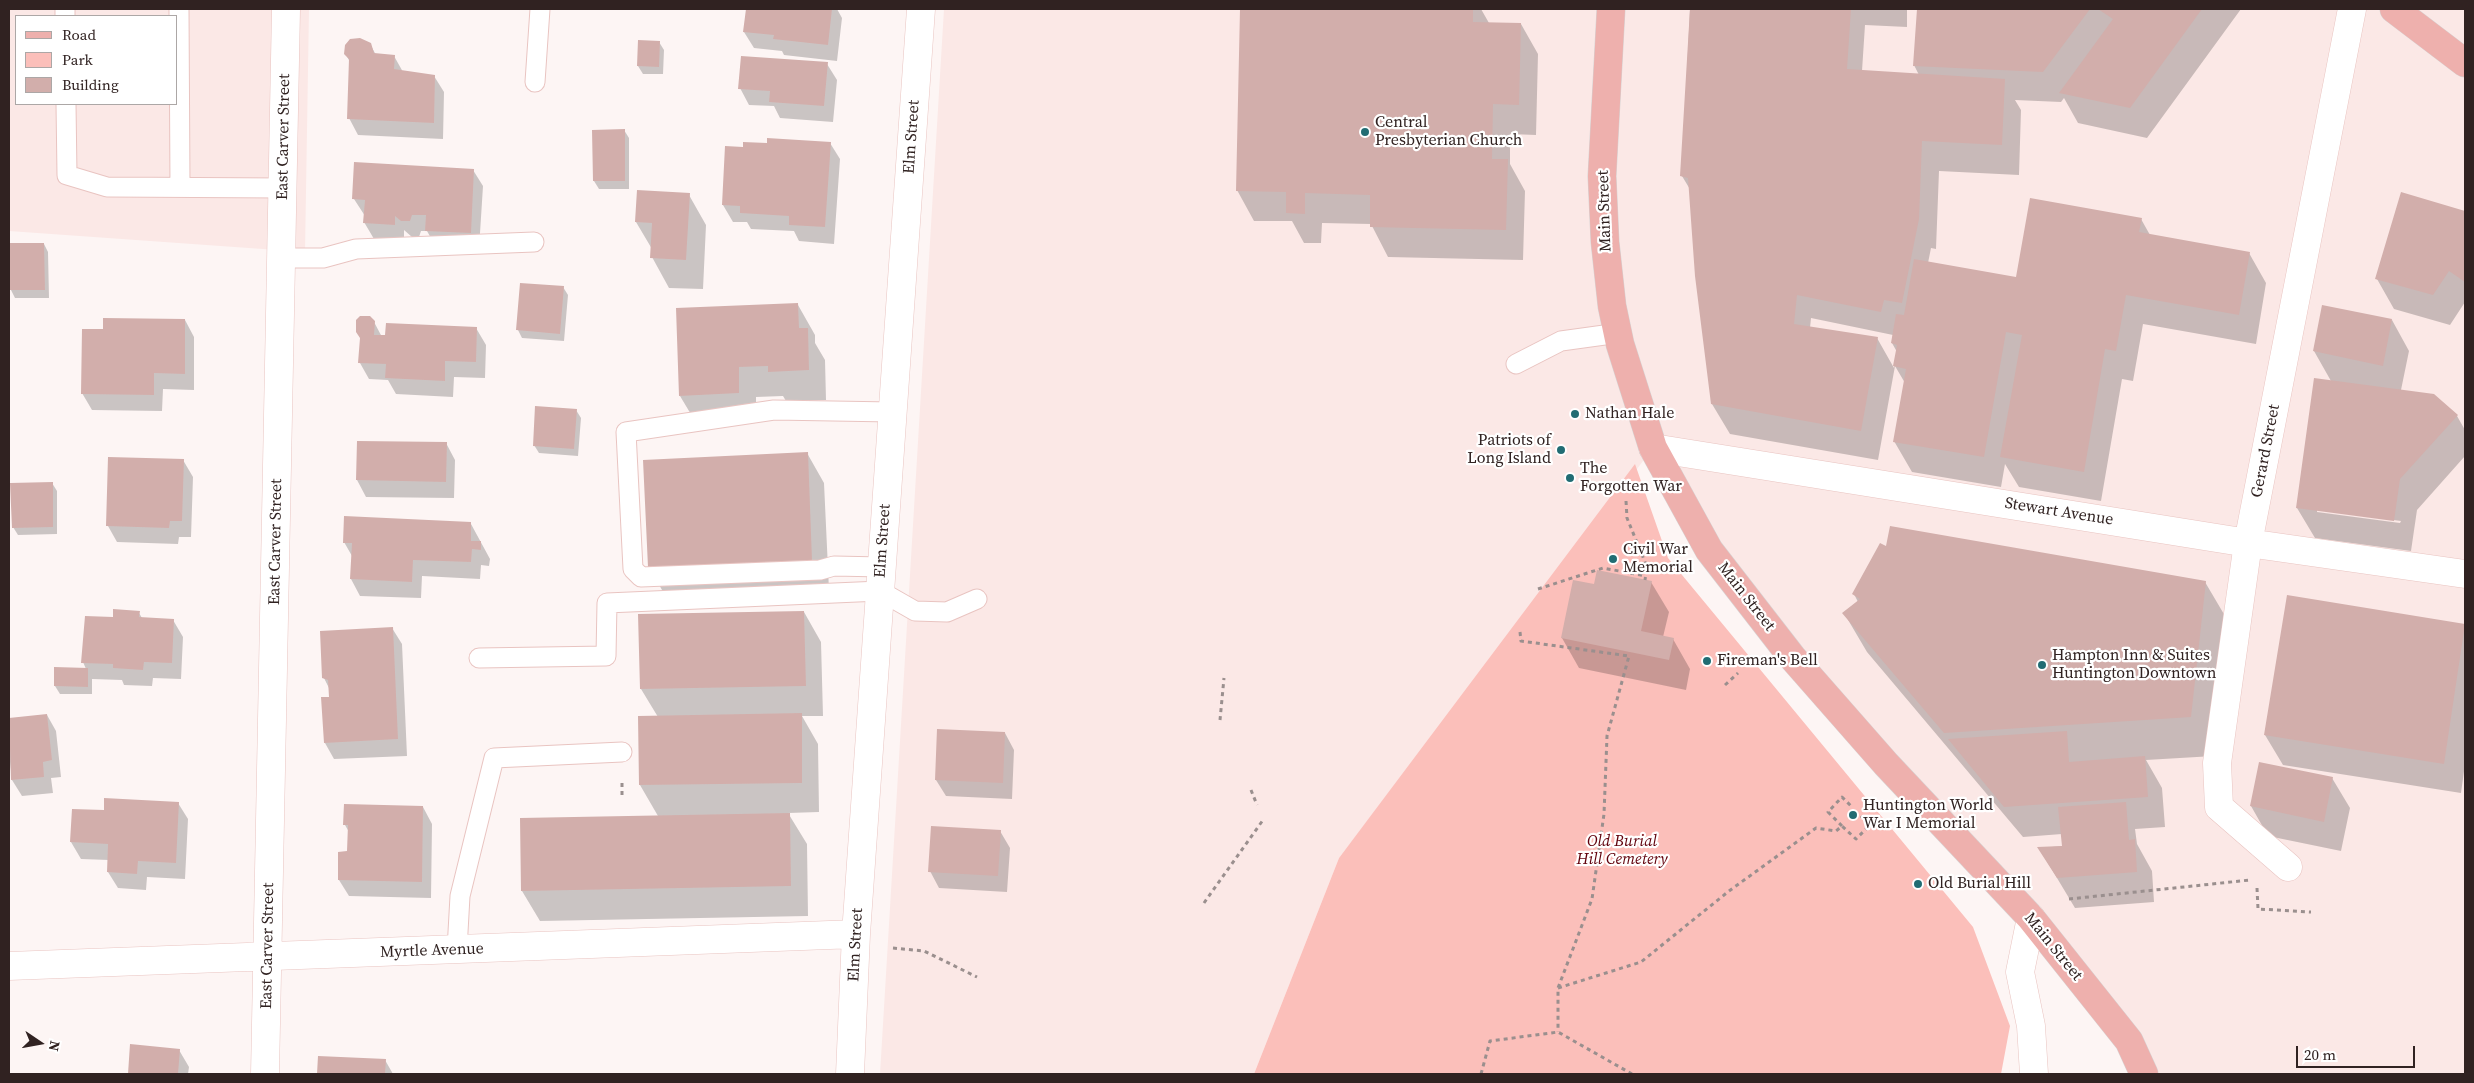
<!DOCTYPE html>
<html>
<head>
<meta charset="utf-8">
<style>
  body { margin:0 }
  #map { position:relative; width:2474px; height:1083px; overflow:hidden; background:#fdf5f4; font-family:"Source Serif 4",serif }
  canvas { display:block }
  .frame { position:absolute; inset:0; border:10px solid #302221; pointer-events:none }
  .legend { position:absolute; left:15px; top:15px; width:162px; height:90px; box-sizing:border-box; background:#fff; border:1px solid #aca7a6; margin:0; padding:6px 9px; list-style:none; font-size:15px; color:#302221 }
  .legend li { display:flex; align-items:center; gap:10px; height:25px }
  .legend b { width:25px; border:1px solid #aca7a6 }
  .north { position:absolute; left:15px; top:1018px; width:50px; height:50px; -webkit-text-stroke:4px #fff; paint-order:stroke; rotate:102deg; font-size:14px; font-weight:700; line-height:20px; text-align:center; color:#302221 }
  .north::after { content:''; display:block; margin:auto; width:18px; height:22px; background:#302221; clip-path:polygon(50% 0,100% 100%,50% 72%,0 100%) }
  .scale { position:absolute; left:2296px; top:1046px; width:119px; height:22px; box-sizing:border-box; border:2px solid #302221; border-top:0; padding-left:6px; font-size:15px; line-height:18px; white-space:nowrap; color:#302221; -webkit-text-stroke:4px #fff; paint-order:stroke }
</style>
</head>
<body>
<div id="map">
<canvas width="2474" height="1083"></canvas>
<div class="frame"></div>
<ul class="legend">
<li><b style="height:6px;background:#eeb0ad"></b>Road</li>
<li><b style="height:14px;background:#fbbfba"></b>Park</li>
<li><b style="height:14px;background:#d2aeab"></b>Building</li>
</ul>
<div class="north">N</div>
<div class="scale">20 m</div>
</div>
<script>
const context = document.querySelector('canvas').getContext('2d');
context.lineJoin = 'round';
function fillPath(path, color) { context.fillStyle = color; context.fill(path, 'evenodd'); }
const shape = rows => new Path2D(rows.map(r => 'M' + r).join(''));
function trace(path, color, width, dash) { context.strokeStyle = color; context.lineWidth = width; context.lineCap = dash ? 'butt' : 'round'; context.setLineDash(dash || []); context.stroke(path); }
function label(font, color, halo, rows, align = 'center') {
  context.font = font + ' "Source Serif 4",serif'; context.lineWidth = 4.5; context.setLineDash([]); context.textBaseline = 'middle'; context.strokeStyle = halo; context.fillStyle = color; for (const [text, x, y, turn = 0] of rows) {
    context.save(); context.translate(x, y); context.rotate((+turn || 0) * Math.PI / 180); context.textAlign = isNaN(turn) ? turn : align; if (halo) context.strokeText(text, 0, 0); context.fillText(text, 0, 0); context.restore();
  }
}
fillPath(shape([
  [9,9,309,9,305,252,9,231],
  [16,16,176,16,176,104,16,104],
  [944,9,2465,9,2465,1074,2140,1074,2129,1041,1795,653,1653,448,1339,858,1254,1074,880,1074]
]), '#fbe8e6');
fillPath(shape([
  [1635,464,1668,558,1973,927,2010,1026,2001,1074,1254,1074,1339,858]
]), '#fbbfba');
fillPath(shape([
  [747,9,837,9,842,18,837,61,784,55,782,51,754,48,744,32],
  [1241,9,1481,9,1489,23,1521,24,1538,54,1536,135,1510,134,1510,164,1525,191,1523,260,1388,257,1371,224,1322,223,1321,243,1304,243,1292,221,1254,221,1237,190],
  [1690,9,1907,9,1907,27,1865,25,1862,71,1919,75,1914,65,1918,9,2241,9,2147,138,2078,123,2064,98,2061,102,2015,100,2021,110,2019,175,1939,171,1936,249,1931,248,1928,263,2017,278,2141,219,2150,235,2249,253,2266,283,2256,344,2143,324,2133,381,2122,379,2101,501,2019,487,2005,464,2001,487,1912,472,1894,441,1905,383,1895,366,1878,460,1730,434,1712,404,1691,191,1682,176],
  [1811,318,1893,335,1892,343,1897,352,1894,368,1877,338,1810,328],
  [659,42,664,50,663,74,643,74,638,66],
  [370,44,376,55,394,56,403,72,434,76,444,92,443,139,358,135,349,118,350,62,345,53],
  [827,64,837,80,833,122,780,118,774,106,749,105,740,88],
  [624,130,629,138,629,189,599,189,594,181],
  [830,143,840,159,834,244,799,241,794,231,751,229,747,222,733,222,723,205,726,147,744,149,768,144],
  [356,163,473,170,483,186,479,249,436,247,427,231,421,231,419,237,412,237,404,230,404,241,374,239,364,222,365,216,354,199],
  [2402,194,2465,212,2465,302,2450,325,2394,309,2377,279],
  [689,195,706,225,703,289,669,288,652,257,652,249,636,222],
  [44,244,48,252,49,298,15,298,11,290],
  [563,287,568,295,564,341,522,338,518,330],
  [798,305,815,335,815,343,825,360,826,400,786,401,783,396,756,397,756,423,698,426,680,396],
  [185,320,194,337,194,390,163,389,162,411,92,410,82,393,104,330],
  [2392,320,2409,351,2401,390,2457,416,2465,430,2465,456,2417,510,2411,551,2315,538,2297,508,2331,381,2314,351],
  [2317,510,2401,521,2400,523,2317,512],
  [374,322,382,337,476,328,486,345,485,378,454,377,453,397,396,394,388,380,369,379,360,363,361,338],
  [576,410,581,418,578,456,539,453,534,445],
  [358,442,446,443,455,460,454,498,366,497,357,480],
  [807,453,824,483,829,590,666,597,649,567],
  [183,460,193,477,191,537,179,537,178,544,117,542,108,526],
  [52,483,57,491,57,534,18,535,13,527],
  [471,524,490,559,489,566,481,565,480,579,422,576,421,598,360,596,351,579,352,556,344,542],
  [1887,548,2205,582,2228,621,2214,756,2146,760,2162,788,2165,827,2135,829,2137,844,2152,871,2154,902,2075,908,2039,848,2064,846,2062,834,2023,837,1867,652,1844,613,1858,602,1854,594],
  [1651,582,1669,612,1663,637,1673,639,1690,669,1686,690,1579,668,1562,638,1595,586],
  [2288,597,2465,626,2465,764,2461,793,2283,765,2265,735],
  [804,612,821,642,823,716,802,716,818,744,819,812,788,813,807,844,808,916,540,921,522,891,658,816,640,785,639,717,658,717,641,689],
  [139,613,142,618,173,620,183,637,181,679,153,678,152,686,124,685,122,680,92,679,92,694,60,694,55,686,86,669,83,662,114,619],
  [392,628,402,644,407,756,334,759,325,743,330,698,329,688,324,678],
  [47,715,56,731,61,777,51,778,53,793,22,796,12,780,9,752,9,719],
  [1005,733,1014,750,1012,799,946,796,936,780],
  [2332,778,2350,808,2341,851,2268,836,2251,806],
  [178,803,188,819,185,879,147,877,146,890,118,888,108,872,109,860,81,859,71,842,73,810,105,811],
  [423,807,432,824,431,898,349,896,339,880,349,853,349,832,345,825],
  [1000,831,1010,848,1007,892,939,888,930,871],
  [131,1046,179,1050,189,1067,188,1074,129,1074],
  [319,1057,385,1060,393,1074,318,1074]
]), '#0003');
fillPath(shape([
  [746,9,832,9,828,45,773,39,774,35,743,32],
  [1240,9,1473,9,1473,22,1521,23,1519,105,1493,104,1492,159,1508,159,1506,230,1370,227,1370,195,1305,193,1305,214,1286,213,1286,192,1236,191],
  [1690,9,1851,9,1847,69,2005,79,2002,145,1922,141,1919,219,1902,303,1884,300,1881,312,1797,295,1794,324,1878,337,1861,431,1711,404,1695,276,1688,178,1680,176],
  [1917,9,2090,9,2043,72,1913,66],
  [2098,9,2202,9,2130,108,2059,93,2113,19],
  [360,38,371,43,374,53,395,55,394,69,435,75,434,123,347,119,349,59,344,54,345,45,350,39],
  [638,40,660,41,659,67,637,66],
  [741,56,828,62,824,106,769,102,770,91,738,89],
  [625,129,625,181,593,181,592,130],
  [767,138,831,142,825,227,789,225,789,216,740,213,740,206,722,205,725,146,743,147,743,142,767,143],
  [354,162,474,169,471,233,425,231,426,215,412,215,410,221,401,221,395,216,395,225,363,223,365,200,352,199],
  [637,190,690,193,686,260,650,258,652,223,635,222],
  [2401,192,2465,211,2465,282,2449,271,2433,295,2375,279],
  [2030,198,2142,218,2139,232,2250,252,2239,315,2126,295,2116,351,2105,349,2084,472,2000,457,2022,335,2006,332,1984,457,1893,442,1906,369,1893,366,1897,345,1891,343,1896,314,1904,315,1914,259,2016,277],
  [9,243,44,243,45,290,9,290],
  [520,283,564,286,560,334,516,330],
  [798,303,799,328,808,328,809,370,768,372,768,366,739,367,739,393,679,396,676,308],
  [2322,305,2392,319,2383,366,2313,351],
  [360,316,370,316,375,321,374,335,385,335,386,323,477,327,476,362,445,361,445,381,385,378,386,364,358,363,360,338,356,332,356,320],
  [103,318,185,319,185,374,154,373,154,395,81,394,82,329,103,329],
  [2314,378,2434,394,2458,415,2400,479,2394,521,2296,508],
  [535,406,577,409,574,449,533,446],
  [357,441,447,442,446,482,356,480],
  [808,452,812,560,648,567,643,460],
  [108,457,184,459,182,521,170,521,169,528,106,526],
  [53,482,53,527,12,528,10,483],
  [344,516,471,522,471,541,481,541,481,550,472,549,471,562,413,560,412,582,350,579,352,543,343,543],
  [1890,526,2206,581,2191,717,1944,733,1842,613,1860,599,1852,594,1880,543,1886,546],
  [1597,570,1652,581,1641,631,1674,638,1669,660,1561,638,1573,580,1594,584],
  [2287,595,2465,624,2444,764,2264,735],
  [113,609,140,611,139,617,174,619,172,663,144,662,143,670,113,668,113,664,81,663,85,616,113,617],
  [804,611,806,686,640,689,638,614],
  [393,627,398,739,324,743,321,697,329,697,328,680,322,678,320,631],
  [54,667,88,668,88,687,54,686],
  [802,713,802,783,639,785,638,716],
  [47,714,52,760,43,762,44,777,11,780,9,718],
  [937,729,1005,732,1003,783,935,780],
  [2067,731,2069,762,2145,756,2148,797,2004,807,1948,739],
  [2259,762,2333,777,2324,822,2250,806],
  [104,798,179,802,176,863,138,861,137,874,107,872,108,844,70,842,72,809,104,810],
  [2126,802,2129,840,2135,839,2137,872,2057,878,2037,847,2062,846,2058,807],
  [344,804,423,806,422,882,338,880,338,852,347,851,348,825,343,825],
  [790,813,791,886,521,891,520,818],
  [931,826,1001,830,998,876,928,872],
  [130,1044,180,1049,178,1074,128,1074],
  [318,1056,386,1059,385,1074,317,1074]
]), '#d2aeab');
const service = shape([
  [65,9,65,16],
  [179,9,180,187],
  [535,82,540,9],
  [66,104,67,175,107,187,283,188],
  [282,258,323,258,356,249,534,242],
  [1516,364,1561,341,1619,333],
  [882,567,834,566,820,570,641,577,633,569,626,432,774,410,892,412],
  [479,658,606,656,607,603,880,591,915,611,947,612,977,599],
  [457,950,460,896,494,758,622,752]
]);
const minor = shape([
  [2248,543,2217,763,2219,807,2288,867],
  [2031,918,2020,972,2031,1026,2034,1074],
  [9,966,856,934],
  [265,1074,286,9],
  [850,1074,856,934,921,9]
]);
const tertiary = shape([
  [1653,448,2248,543,2465,574],
  [2248,543,2352,9]
]);
const primary = shape([
  [1611,9,1602,176,1605,242,1612,306,1620,344,1653,448,1709,550,1792,657,1886,764,2031,918,2129,1041,2144,1074],
  [2394,9,2465,63]
]);
trace(service, '#e9c4c1', 21);
trace(minor, '#e9c4c1', 29);
trace(tertiary, '#e9c4c1', 29);
trace(primary, '#d6d3d3', 29);
trace(shape([
  [1626,501,1627,518,1647,567,1645,580],
  [1538,589,1603,568,1646,576],
  [1520,632,1521,641,1629,656,1607,736,1604,814,1592,899,1558,988,1558,1032],
  [1725,685,1738,673],
  [1220,720,1224,678],
  [622,783,622,798],
  [1251,790,1257,805],
  [1842,826,1828,812,1842,797,1852,807],
  [2257,888,2258,909,2311,912],
  [2069,899,2250,880],
  [1204,903,1263,820],
  [893,948,924,951,977,977],
  [1558,988,1641,962,1729,891,1816,828,1836,831,1842,826,1856,839,1870,825,1861,816],
  [1481,1074,1490,1041,1558,1032,1632,1074]
]), '#9a8f8e', 3, [4, 4]);
trace(service, '#fff', 19);
trace(minor, '#fff', 28);
trace(tertiary, '#fff', 28);
trace(primary, '#eeb0ad', 28);
for (const [x, y, r, color] of [
  [1365,132,5,"#216c73"],
  [1575,414,5,"#216c73"],
  [1561,450,5,"#216c73"],
  [1570,478,5,"#216c73"],
  [1613,559,5,"#216c73"],
  [1707,661,5,"#216c73"],
  [2042,665,5,"#216c73"],
  [1853,815,5,"#216c73"],
  [1918,884,5,"#216c73"]
]) { const dot = new Path2D(); dot.arc(x, y, r, 0, 2 * Math.PI); context.fillStyle = color; context.fill(dot); trace(dot, '#fff', 2); }
label('16px', '#302221', '#fff', [
  ["Central",1375,123],
  ["Presbyterian Church",1375,141],
  ["Nathan Hale",1585,414],
  ["Patriots of",1551,441,"right"],
  ["Long Island",1551,459,"right"],
  ["The",1580,469],
  ["Forgotten War",1580,487],
  ["Civil War",1623,550],
  ["Memorial",1623,568],
  ["Hampton Inn & Suites",2052,656],
  ["Huntington Downtown",2052,674],
  ["Fireman's Bell",1717,661],
  ["Huntington World",1863,806],
  ["War I Memorial",1863,824],
  ["Old Burial Hill",1928,884]
], 'left');
label('16px', '#302221', '#fff', [
  ["East Carver Street",284,137,-89],
  ["Elm Street",912,137,-86],
  ["Main Street",1605,211,-92],
  ["Gerard Street",2266,451,-79],
  ["Stewart Avenue",2059,512,9],
  ["Elm Street",883,541,-86],
  ["East Carver Street",276,542,-89],
  ["Main Street",1746,597,52],
  ["Elm Street",856,945,-87],
  ["East Carver Street",268,946,-89],
  ["Main Street",2053,947,51],
  ["Myrtle Avenue",432,951,-2]
]);
label('italic 16px', '#60000b', '#fff', [
  ["Old Burial",1622,842],
  ["Hill Cemetery",1622,860]
]);
</script>
</body>
</html>
